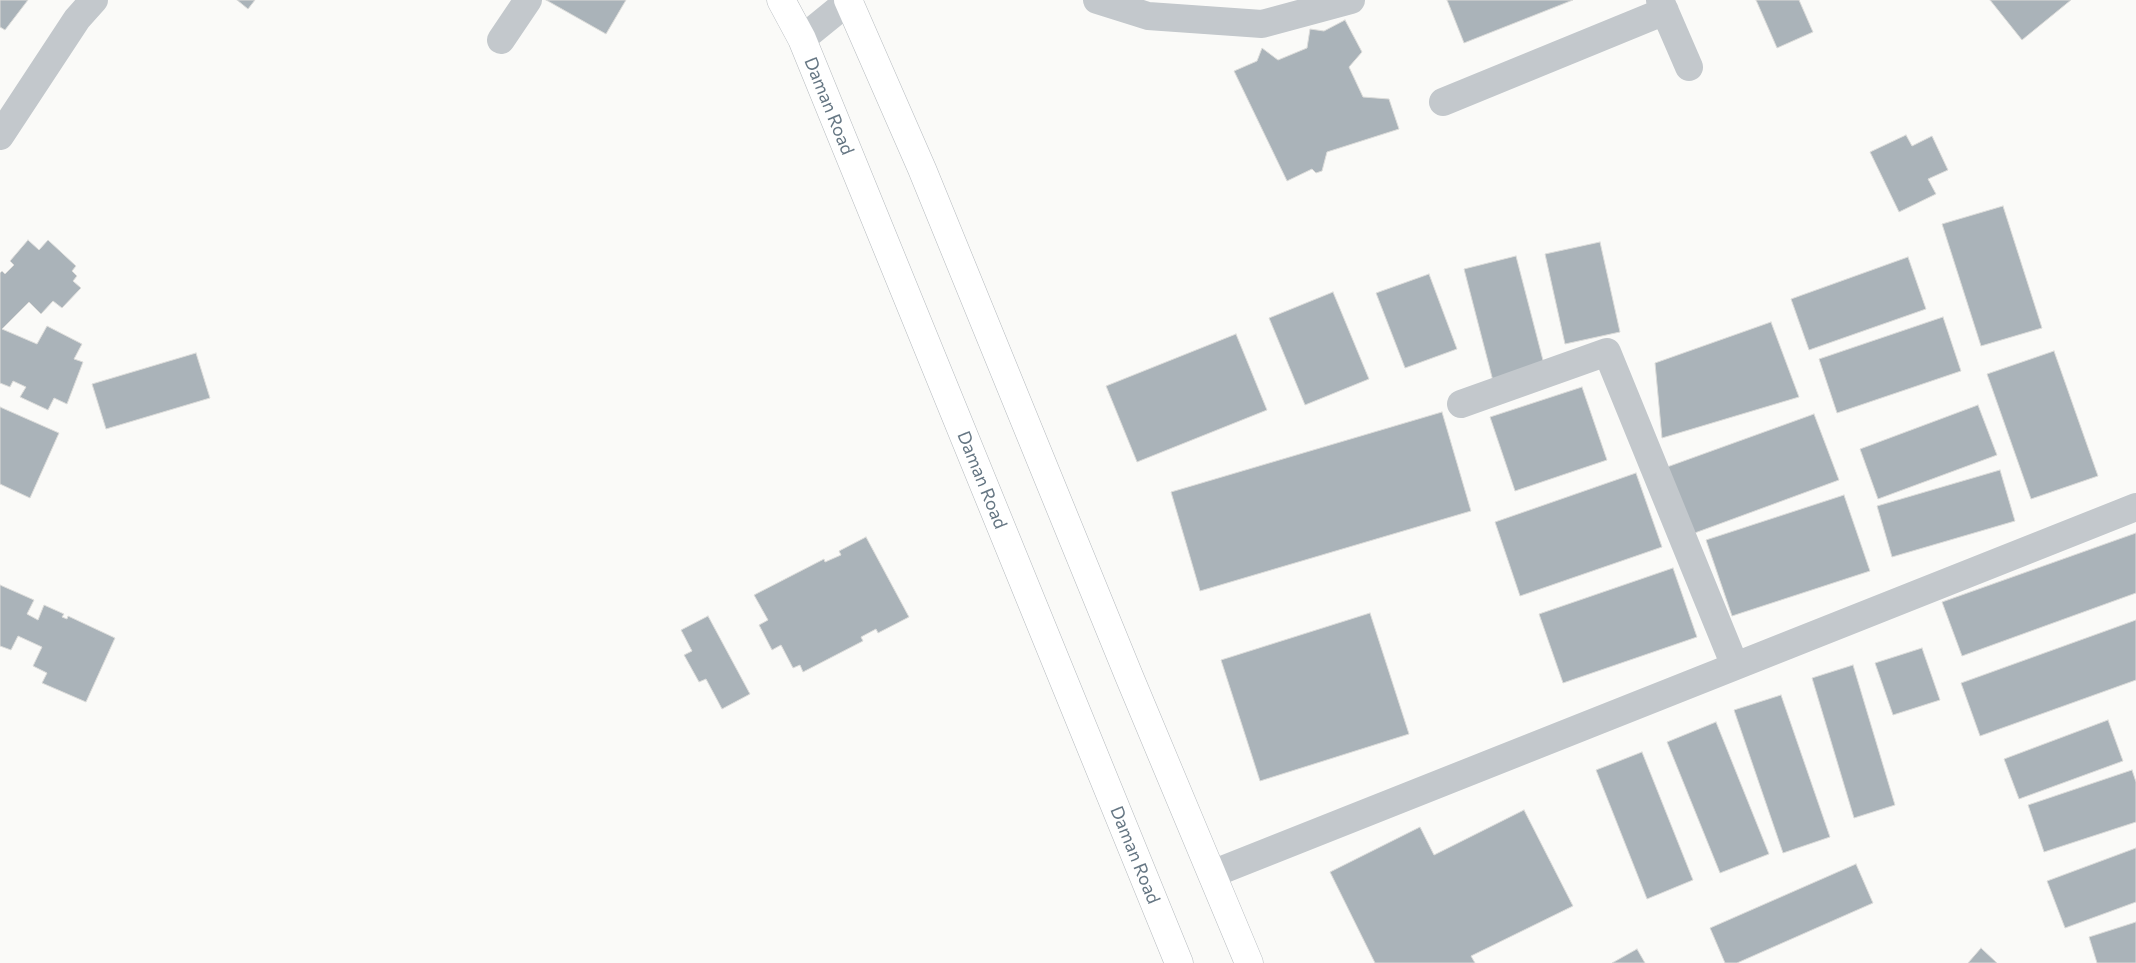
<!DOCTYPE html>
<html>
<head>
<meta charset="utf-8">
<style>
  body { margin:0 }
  canvas { display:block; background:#fafaf8 }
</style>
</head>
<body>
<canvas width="2136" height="963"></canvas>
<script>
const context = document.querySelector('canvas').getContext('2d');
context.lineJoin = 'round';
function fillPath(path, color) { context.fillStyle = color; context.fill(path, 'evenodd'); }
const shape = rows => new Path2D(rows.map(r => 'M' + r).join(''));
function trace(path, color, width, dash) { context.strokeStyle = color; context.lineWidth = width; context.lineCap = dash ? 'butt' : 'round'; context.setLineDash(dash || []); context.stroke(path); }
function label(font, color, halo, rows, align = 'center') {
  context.font = font + ' Commissioner,sans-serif'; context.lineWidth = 5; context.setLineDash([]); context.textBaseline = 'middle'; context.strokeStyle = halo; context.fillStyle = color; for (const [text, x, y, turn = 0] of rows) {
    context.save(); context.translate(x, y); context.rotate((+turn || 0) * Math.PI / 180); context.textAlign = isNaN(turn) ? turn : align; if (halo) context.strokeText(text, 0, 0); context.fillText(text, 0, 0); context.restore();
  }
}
const building = shape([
  [0,0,28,0,5,30,0,27,0,0],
  [237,0,255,0,248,9,237,0],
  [546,0,626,0,606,34,546,0],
  [1447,0,1573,0,1464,43,1447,0],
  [1756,0,1799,0,1813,32,1777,48,1756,0],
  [1990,0,2071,0,2022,40,1990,0],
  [1345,20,1362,52,1349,67,1363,97,1389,99,1399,129,1327,152,1322,171,1316,173,1312,169,1287,181,1234,71,1257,61,1262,48,1278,60,1307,48,1310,29,1324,31,1345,20],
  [1906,135,1912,146,1932,136,1948,170,1928,179,1936,194,1899,212,1870,152,1906,135],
  [2003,206,2042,328,1981,346,1942,224,2003,206],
  [28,240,39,250,48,240,76,266,72,271,77,276,73,281,81,288,62,308,53,301,41,314,29,302,2,329,37,344,47,326,82,344,74,359,83,362,67,404,54,398,48,410,20,397,26,387,13,381,10,387,0,383,0,273,2,271,5,274,14,265,10,261,28,240],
  [1600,242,1620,332,1565,344,1545,254,1600,242],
  [1516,256,1545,368,1493,381,1464,269,1516,256],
  [1908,257,1926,309,1809,350,1791,299,1908,257],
  [1429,274,1457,349,1405,368,1376,293,1429,274],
  [1333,292,1369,379,1305,405,1269,318,1333,292],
  [1943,317,1961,371,1837,413,1819,359,1943,317],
  [1771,322,1799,397,1662,438,1655,363,1771,322],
  [1236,334,1267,410,1137,462,1106,386,1236,334],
  [2054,351,2098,476,2031,499,1987,374,2054,351],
  [196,353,210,398,106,429,92,384,196,353],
  [1582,387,1607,460,1515,491,1490,417,1582,387],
  [1978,405,1997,455,1878,499,1860,449,1978,405],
  [0,407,59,433,30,498,0,484,0,407],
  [1442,412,1471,511,1200,591,1171,492,1442,412],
  [1814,414,1839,480,1692,534,1667,467,1814,414],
  [2000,470,2015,521,1892,557,1877,506,2000,470],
  [1636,473,1662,547,1520,596,1495,522,1636,473],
  [1844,495,1870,571,1732,616,1706,540,1844,495],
  [2136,533,2136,593,1962,656,1942,602,2136,533],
  [866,537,909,617,878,633,876,629,861,637,863,641,803,672,800,665,793,668,781,645,772,650,759,625,768,620,754,595,824,559,825,562,841,555,839,551,866,537],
  [1673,568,1697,637,1563,683,1539,614,1673,568],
  [0,585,34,600,27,614,38,620,44,605,64,614,62,617,67,619,68,616,115,638,86,702,42,683,47,673,33,666,42,647,18,636,11,650,0,646,0,585],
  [1370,613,1409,734,1260,781,1221,660,1370,613],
  [708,616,750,694,722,709,706,679,699,682,684,655,692,651,681,630,708,616],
  [2136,620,2136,680,1980,736,1961,683,2136,620],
  [1922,648,1940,700,1893,715,1875,663,1922,648],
  [1853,665,1895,805,1854,818,1812,678,1853,665],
  [1781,695,1830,837,1783,853,1734,710,1781,695],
  [2108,720,2123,761,2019,799,2004,759,2108,720],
  [1716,722,1769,854,1720,873,1667,742,1716,722],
  [1642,752,1693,880,1647,899,1596,770,1642,752],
  [2132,770,2136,782,2136,822,2044,852,2028,805,2132,770],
  [1524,810,1573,906,1471,956,1475,963,1375,963,1330,872,1420,827,1434,855,1524,810],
  [2136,848,2136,902,2065,928,2047,881,2136,848],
  [1856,864,1873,903,1737,963,1725,963,1710,928,1856,864],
  [2136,922,2136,963,2097,963,2089,937,2136,922],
  [1981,948,1997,963,1968,963,1981,948],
  [1637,949,1645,963,1612,963,1637,949]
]);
fillPath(building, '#aab3b9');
trace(building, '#dcdcda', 1);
const primary = shape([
  [781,0,802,39,1179,963],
  [848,0,922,169,1129,676,1249,963]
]);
trace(primary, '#b5babe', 29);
trace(shape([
  [1097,0,1148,16,1262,24,1351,0],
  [1660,0,1689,67],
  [802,39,850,0],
  [501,40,528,0],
  [1443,102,1665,11],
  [0,136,77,19,94,0],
  [1461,404,1607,352,1735,666],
  [1212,874,2136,507]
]), '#c3c8cc', 28);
trace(primary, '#fff', 28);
label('18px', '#657683', '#fff', [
  ["Daman Road",829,106,68],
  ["Daman Road",982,480,68],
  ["Daman Road",1135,855,68]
]);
</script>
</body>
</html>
